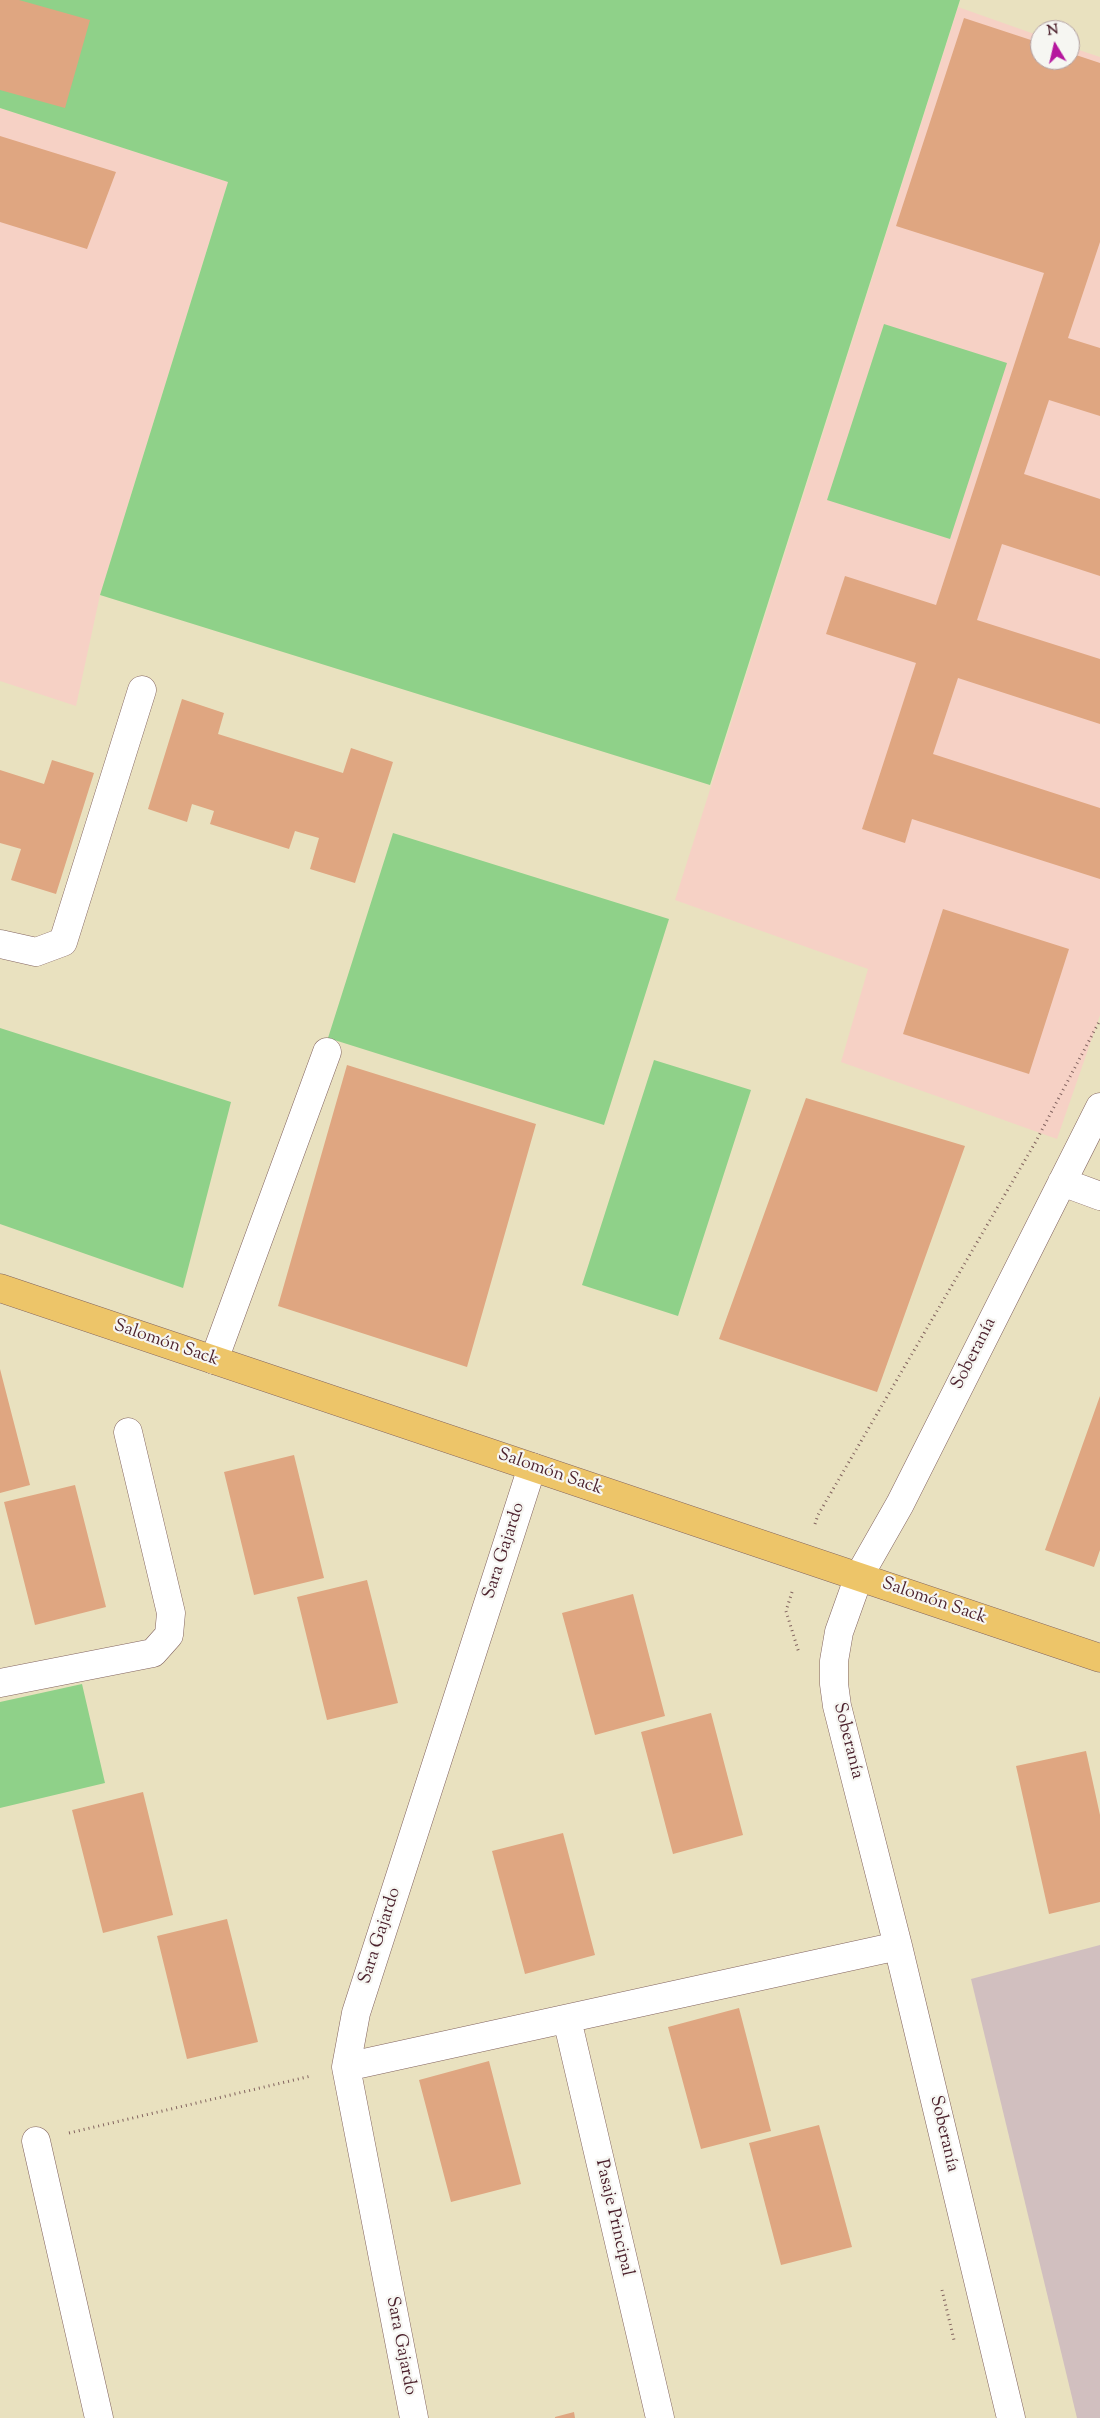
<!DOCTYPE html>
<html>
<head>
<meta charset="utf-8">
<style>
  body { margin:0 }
  #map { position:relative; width:1100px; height:2418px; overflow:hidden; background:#e9e1bf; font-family:"Sorts Mill Goudy",serif }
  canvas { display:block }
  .north { position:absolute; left:1030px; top:20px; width:50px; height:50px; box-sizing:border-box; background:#f6f6f2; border:1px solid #b1a0a2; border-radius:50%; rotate:351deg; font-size:14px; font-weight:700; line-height:20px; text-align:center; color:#4a1f2b }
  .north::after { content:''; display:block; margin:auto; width:18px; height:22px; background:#b5179e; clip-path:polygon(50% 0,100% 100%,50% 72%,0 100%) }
</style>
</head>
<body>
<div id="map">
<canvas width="1100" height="2418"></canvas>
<div class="north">N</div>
</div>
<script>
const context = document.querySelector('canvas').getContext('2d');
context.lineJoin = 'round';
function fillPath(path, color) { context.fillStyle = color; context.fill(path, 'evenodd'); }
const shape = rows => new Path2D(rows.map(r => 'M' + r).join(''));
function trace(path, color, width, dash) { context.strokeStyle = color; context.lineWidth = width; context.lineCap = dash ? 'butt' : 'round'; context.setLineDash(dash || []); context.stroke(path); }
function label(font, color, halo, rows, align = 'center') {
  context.font = font + ' "Sorts Mill Goudy",serif'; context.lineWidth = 4.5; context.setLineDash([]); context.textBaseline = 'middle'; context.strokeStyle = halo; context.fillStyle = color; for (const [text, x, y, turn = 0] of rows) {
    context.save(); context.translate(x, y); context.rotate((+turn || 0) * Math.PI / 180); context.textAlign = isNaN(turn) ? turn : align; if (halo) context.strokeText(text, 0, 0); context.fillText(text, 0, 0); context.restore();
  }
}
fillPath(shape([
  [958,7,1040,36,1040,60,1070,60,1070,47,1100,57,1100,1015,1057,1139,841,1062,868,969,675,900],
  [0,108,228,182,100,595,76,706,0,681]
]), '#f6d1c5');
fillPath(shape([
  [1100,1945,1100,2418,1077,2418,971,1979]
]), '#d1bfbf');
fillPath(shape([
  [0,0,960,0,710,785,100,595,228,182,0,108],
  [884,324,1007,363,950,539,827,500],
  [393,833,669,919,604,1125,328,1038],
  [0,1028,231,1102,183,1288,0,1224],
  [654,1060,751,1090,678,1316,582,1285],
  [82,1684,105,1783,0,1808,0,1702]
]), '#8fd189');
fillPath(shape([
  [0,0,19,0,90,20,65,108,0,90],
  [964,18,1040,43,1040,60,1070,60,1070,53,1100,63,1100,242,1068,338,1100,348,1100,416,1049,400,1024,474,1100,499,1100,576,1002,544,977,620,1100,659,1100,724,958,678,933,754,1100,808,1100,879,912,819,905,843,862,829,916,663,826,634,845,576,936,605,1044,273,896,226],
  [0,136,116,172,87,249,0,222],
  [182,699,224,713,218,734,343,773,351,748,393,762,355,883,310,869,319,838,295,831,289,849,210,824,214,811,192,804,187,822,148,809],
  [52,760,94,773,56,894,11,880,21,849,0,843,0,770,44,784],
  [943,909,1069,949,1029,1074,903,1034],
  [347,1065,536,1124,467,1367,278,1306],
  [806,1098,965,1146,877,1392,719,1339],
  [0,1369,30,1485,0,1493],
  [1100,1396,1100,1550,1094,1567,1045,1550],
  [294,1455,324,1578,254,1595,224,1472],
  [75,1485,106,1607,35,1625,4,1502],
  [367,1580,398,1703,327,1720,297,1597],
  [633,1594,665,1716,595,1735,562,1613],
  [711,1713,743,1835,673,1854,641,1732],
  [1086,1751,1100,1815,1100,1902,1049,1914,1016,1766],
  [143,1792,173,1915,103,1933,72,1810],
  [563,1833,595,1955,525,1974,492,1851],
  [227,1919,258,2042,187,2059,157,1936],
  [739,2008,771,2131,701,2149,668,2027],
  [489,2061,521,2184,451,2202,419,2080],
  [819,2125,852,2247,781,2265,749,2143],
  [574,2412,575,2418,555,2418,555,2417]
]), '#dfa681');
const minor = shape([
  [0,944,36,952,63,942,142,690],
  [1062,1182,1100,1196],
  [214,1360,327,1052],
  [0,1683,153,1653,169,1635,171,1613,128,1432],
  [567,2019,660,2418],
  [346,2067,898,1946],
  [36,2141,99,2418],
  [414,2418,346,2067,356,2013,532,1467],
  [1011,2418,898,1946,837,1706,834,1684,834,1661,839,1632,859,1576,900,1504,1100,1107]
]);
const major = shape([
  [0,1288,1100,1658]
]);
trace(minor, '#82635f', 29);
trace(major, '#82635f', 29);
trace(shape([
  [815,1524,818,1515,1035,1143,1100,1020],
  [792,1592,786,1611,799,1653],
  [69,2133,311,2076],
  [942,2290,954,2340]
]), '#82635f', 3, [1, 4]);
trace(minor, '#fff', 28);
trace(major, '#edc569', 28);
label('18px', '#4a1f2b', '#f6f6f2', [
  ["Salomón Sack",166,1344,19],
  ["Soberanía",975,1354,-63],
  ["Salomón Sack",550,1473,19],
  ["Sara Gajardo",505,1551,-72],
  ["Salomón Sack",934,1602,19],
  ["Soberanía",847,1741,76],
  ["Sara Gajardo",381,1936,-72],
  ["Soberanía",943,2134,77],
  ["Pasaje Principal",613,2218,77],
  ["Sara Gajardo",400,2346,79]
]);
</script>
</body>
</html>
